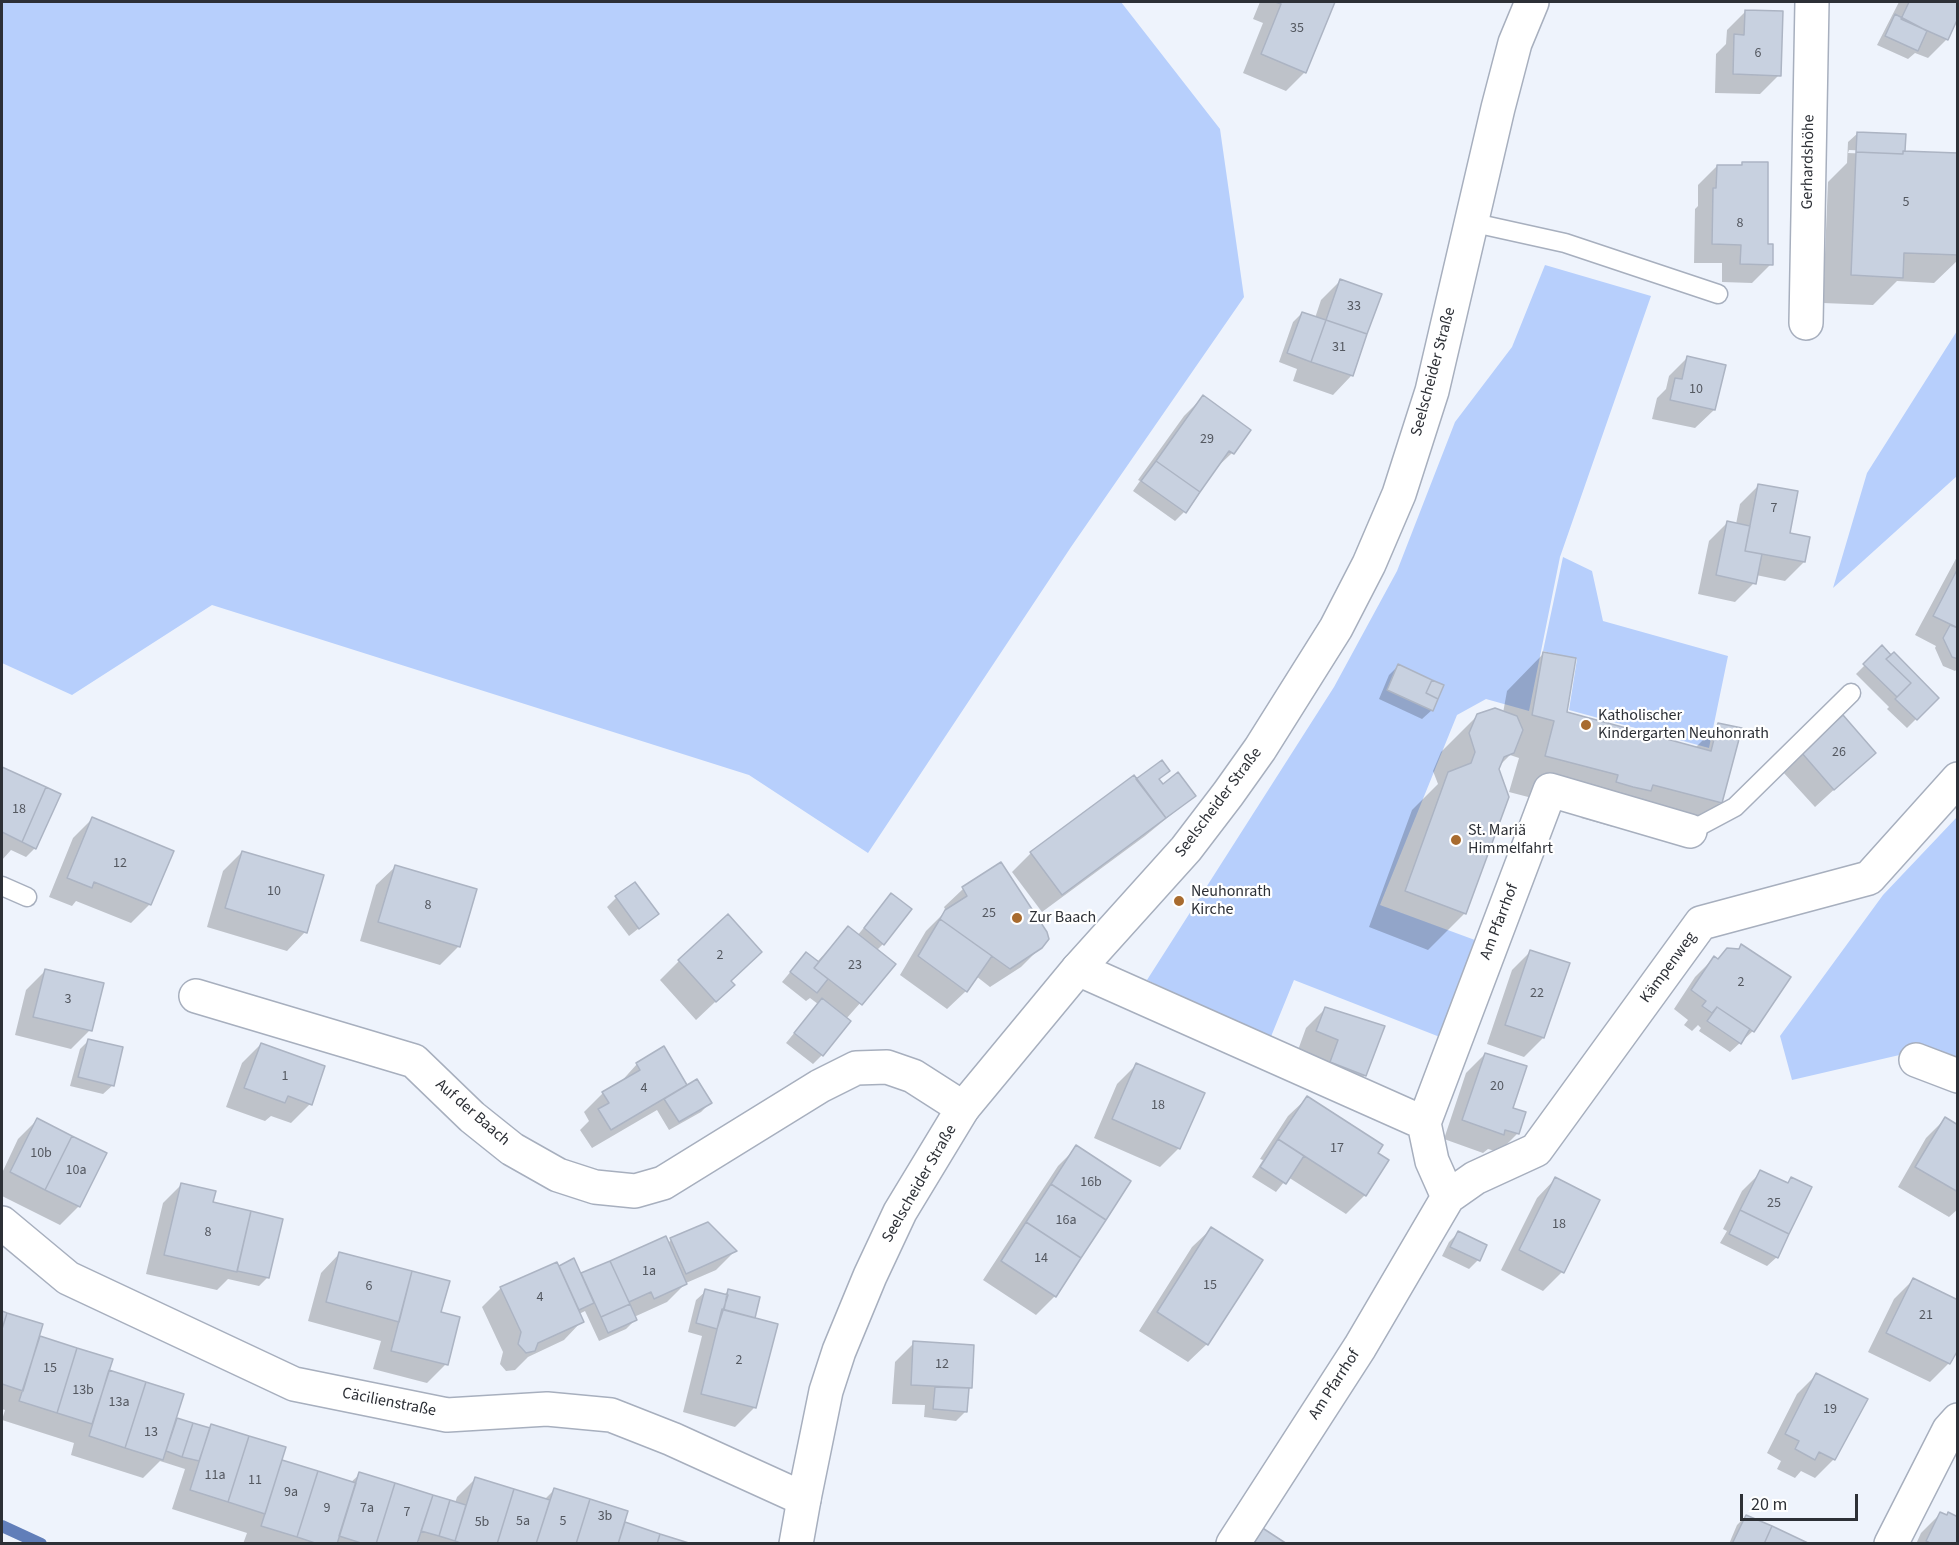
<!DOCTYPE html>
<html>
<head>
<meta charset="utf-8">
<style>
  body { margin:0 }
  #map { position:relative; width:1959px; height:1545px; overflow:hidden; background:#eef3fc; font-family:"Source Sans 3",sans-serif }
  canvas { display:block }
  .frame { position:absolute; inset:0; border:3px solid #2d3036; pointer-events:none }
  .scale { position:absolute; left:1740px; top:1494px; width:118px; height:27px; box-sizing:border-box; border:3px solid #2d3036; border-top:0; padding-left:8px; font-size:18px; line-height:21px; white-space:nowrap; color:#2d3036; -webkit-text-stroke:4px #fff; paint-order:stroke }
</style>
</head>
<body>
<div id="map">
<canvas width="1959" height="1545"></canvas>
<div class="frame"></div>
<div class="scale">20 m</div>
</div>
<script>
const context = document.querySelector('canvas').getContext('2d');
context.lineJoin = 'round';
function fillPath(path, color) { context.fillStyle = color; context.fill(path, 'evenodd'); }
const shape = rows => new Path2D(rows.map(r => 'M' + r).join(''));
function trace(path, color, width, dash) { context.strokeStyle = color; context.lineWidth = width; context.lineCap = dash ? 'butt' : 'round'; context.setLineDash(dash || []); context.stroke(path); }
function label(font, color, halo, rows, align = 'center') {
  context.font = font + ' "Source Sans 3",sans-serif'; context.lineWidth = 4.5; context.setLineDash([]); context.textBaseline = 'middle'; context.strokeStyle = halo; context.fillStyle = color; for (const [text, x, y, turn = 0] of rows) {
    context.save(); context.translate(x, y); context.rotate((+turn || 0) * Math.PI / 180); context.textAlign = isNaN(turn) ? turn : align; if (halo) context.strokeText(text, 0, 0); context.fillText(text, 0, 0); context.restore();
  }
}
fillPath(shape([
  [2,2,1121,2,1220,129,1244,297,1071,547,868,853,749,775,212,605,72,695,2,663],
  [1545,265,1651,296,1560,557,1529,711,1486,699,1457,715,1380,905,1483,943,1445,1039,1294,980,1270,1039,1147,980,1334,687,1397,571,1455,422,1512,347],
  [1957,331,1957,476,1833,588,1867,473],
  [1563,557,1592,571,1603,621,1728,656,1709,748,1569,710,1577,659,1543,651],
  [1957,817,1957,1064,1921,1050,1792,1080,1780,1036,1883,895]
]), '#b7cffc');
fillPath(shape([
  [1260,2,1333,2,1305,72,1286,91,1243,73,1263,23,1253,19],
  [1899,2,1958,2,1958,15,1947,39,1928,58,1915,53,1908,59,1877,45],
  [1746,11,1779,75,1760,94,1715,93,1716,54,1726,44,1727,30],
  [1858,133,1904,135,1904,152,1958,155,1958,260,1934,283,1897,281,1873,305,1823,303,1828,182,1847,163,1848,142],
  [1849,150,1897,152,1897,155,1848,153],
  [1743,163,1771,264,1752,283,1722,282,1722,263,1694,263,1695,209,1698,206,1698,185,1717,166,1740,167],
  [1340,281,1380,295,1351,376,1333,395,1293,381,1297,369,1279,362,1293,322,1302,313,1315,318,1321,300],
  [1688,357,1714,410,1695,428,1652,419,1657,398,1666,389,1669,376],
  [1203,397,1232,453,1213,471,1184,512,1175,521,1133,491,1140,481,1138,480,1184,416],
  [1759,485,1804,562,1785,581,1756,575,1754,583,1735,602,1698,594,1709,541,1728,522,1736,524,1740,504],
  [1958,555,1958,668,1955,671,1943,666,1935,648,1936,646,1915,635],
  [1882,648,1937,698,1907,728,1887,709,1889,707,1856,674],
  [1543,654,1565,713,1695,748,1719,724,1721,802,1684,839,1618,822,1613,827,1581,818,1582,811,1509,792,1519,758,1510,755,1499,766,1465,913,1428,950,1369,927,1412,810,1438,784,1433,771,1441,752,1478,715,1503,713,1507,691],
  [1398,666,1432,710,1422,719,1379,699,1389,675],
  [1843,718,1874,753,1815,807,1783,772],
  [2,769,59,795,35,848,26,857,11,850,2,860],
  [1168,771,1158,780,1162,786,1194,796,1145,836,1042,912,1012,872,1031,853,1137,781],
  [92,819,150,904,131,923,76,901,72,906,49,897,73,838],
  [242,852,305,932,287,951,207,927,223,871],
  [1001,864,1041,947,1021,967,990,987,976,976,966,991,947,1009,900,975,926,931,946,911,944,907,963,889],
  [395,867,459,946,440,965,360,941,376,885],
  [891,895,883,944,876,951,894,965,846,1019,822,1055,813,1064,786,1043,818,1004,810,998,806,1001,782,982,797,964,817,962,848,928,857,936],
  [616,898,657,914,629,936,607,907],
  [1741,946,1753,1031,1730,1052,1699,1031,1701,1028,1698,1025,1692,1031,1684,1025,1688,1020,1674,1009,1695,977,1714,958,1717,960,1727,949,1737,950],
  [1531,951,1568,964,1543,1038,1524,1057,1487,1044,1512,970],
  [679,961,733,985,696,1020,660,980],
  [45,971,90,1030,71,1049,15,1035,26,990],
  [1325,1009,1365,1075,1346,1094,1312,1081,1320,1058,1298,1050,1306,1028],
  [89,1040,113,1085,103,1094,70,1086,80,1049],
  [261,1044,310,1104,291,1123,271,1116,265,1121,226,1107,242,1063],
  [663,1048,686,1087,710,1103,701,1112,669,1130,657,1110,592,1148,580,1130,589,1121,584,1112,603,1093,619,1084,637,1064],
  [1485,1054,1511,1109,1518,1133,1499,1152,1488,1149,1483,1153,1444,1139,1466,1073],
  [1136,1065,1179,1148,1160,1167,1094,1138,1117,1084],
  [1307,1098,1376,1153,1387,1160,1365,1195,1346,1214,1288,1177,1276,1192,1252,1177,1263,1160,1260,1159,1288,1116],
  [1945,1119,1958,1127,1958,1209,1949,1217,1898,1187,1926,1138],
  [37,1120,79,1206,60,1225,2,1196,2,1173,18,1139],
  [1077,1147,1055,1296,1036,1315,983,1280,1058,1166],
  [1761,1172,1786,1184,1792,1178,1777,1257,1767,1266,1720,1243,1727,1231,1723,1229,1742,1191],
  [1555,1179,1562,1272,1543,1291,1501,1270,1537,1198],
  [182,1184,211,1203,268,1277,259,1286,228,1279,217,1290,146,1274,163,1203],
  [1211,1229,1207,1344,1188,1362,1139,1331,1192,1247],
  [1458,1233,1485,1246,1478,1260,1469,1269,1442,1256,1449,1242],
  [665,1238,667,1244,671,1240,735,1251,716,1270,686,1283,667,1302,634,1317,635,1320,626,1329,599,1341,585,1311,579,1314,582,1321,564,1340,528,1357,515,1370,506,1371,500,1364,503,1352,482,1307,501,1288,574,1260,580,1275],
  [339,1254,439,1313,446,1364,427,1383,373,1369,381,1341,308,1321,321,1273],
  [1913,1280,1949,1363,1930,1382,1868,1352,1894,1299],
  [729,1290,753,1319,776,1325,754,1408,735,1427,683,1412,702,1336,688,1332,696,1300,706,1291,724,1295],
  [2,1313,42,1325,38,1337,111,1360,108,1371,175,1419,208,1429,212,1426,280,1461,350,1483,360,1474,455,1503,457,1497,476,1478,544,1500,554,1490,623,1523,687,1544,425,1544,417,1541,416,1544,243,1544,247,1533,172,1509,185,1469,160,1461,143,1478,71,1455,74,1443,2,1420,5,1410,2,1409],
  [914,1343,970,1387,967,1390,966,1411,956,1421,924,1417,925,1405,892,1404,895,1362],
  [1816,1375,1866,1399,1834,1459,1815,1478,1801,1471,1795,1478,1777,1469,1781,1461,1767,1453,1797,1394],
  [1940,1514,1958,1544,1916,1544,1921,1533],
  [1746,1516,1806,1544,1729,1544,1737,1525]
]), '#0003');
trace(shape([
  [2,1526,41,1544]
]), '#617eb9', 12);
const building = shape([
  [1275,2,1335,2,1306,73,1261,54,1281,4,1275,2],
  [1909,2,1958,2,1958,18,1948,40,1901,19,1909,2],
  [1745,10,1783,11,1781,76,1733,74,1734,34,1744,35,1745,10],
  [1895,14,1927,31,1918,51,1885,36,1895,14],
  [1857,132,1906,134,1905,151,1903,151,1903,154,1856,152,1857,132],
  [1903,151,1958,153,1958,255,1904,253,1903,278,1851,275,1856,152,1903,154,1903,151],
  [1742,162,1768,162,1768,244,1773,244,1773,265,1740,264,1741,245,1712,244,1713,188,1716,188,1717,165,1742,165,1742,162],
  [1340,279,1382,294,1367,334,1326,320,1340,279],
  [1302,312,1326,320,1311,362,1287,353,1302,312],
  [1326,320,1367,334,1353,376,1311,362,1326,320],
  [1687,356,1726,365,1715,410,1670,400,1675,378,1682,379,1687,356],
  [1203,395,1251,430,1234,454,1229,451,1200,492,1156,461,1203,395],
  [1156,461,1200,492,1186,513,1141,481,1156,461],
  [1758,484,1798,491,1790,533,1810,537,1805,562,1745,551,1758,484],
  [1727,521,1750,526,1745,551,1762,554,1756,584,1716,575,1727,521],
  [1958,568,1958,628,1933,616,1958,568],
  [1950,625,1958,628,1958,659,1952,657,1943,638,1950,625],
  [1882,645,1891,655,1886,659,1911,683,1897,697,1863,664,1882,645],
  [1543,652,1576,658,1567,712,1711,751,1718,723,1742,728,1722,803,1653,785,1651,791,1633,787,1616,782,1618,775,1545,756,1554,721,1532,715,1543,652],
  [1894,652,1939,698,1917,720,1895,699,1911,683,1886,659,1894,652],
  [1398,664,1432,680,1426,693,1438,699,1433,711,1387,690,1398,664],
  [1432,680,1444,685,1438,699,1426,693,1432,680],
  [1495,708,1517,716,1523,730,1514,753,1504,757,1499,769,1509,797,1466,914,1405,891,1448,772,1471,763,1475,752,1469,733,1477,714,1495,708],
  [1843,715,1876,753,1834,790,1801,752,1843,715],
  [1162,760,1170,771,1159,779,1163,784,1178,772,1196,796,1166,818,1136,779,1162,760],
  [2,767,46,787,22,842,2,832,2,767],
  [1134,775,1166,818,1062,895,1030,852,1134,775],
  [46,787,61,794,36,849,22,842,46,787],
  [92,817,174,851,151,905,94,882,92,888,67,878,92,817],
  [242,851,324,875,307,933,225,908,242,851],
  [1001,862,1047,932,1049,939,1042,948,1010,969,940,919,945,910,967,896,962,887,1001,862],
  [395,865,477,889,460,947,378,922,395,865],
  [635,882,659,914,639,929,615,896,635,882],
  [891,893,912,909,884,945,864,928,891,893],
  [728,914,762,952,731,981,735,985,716,1002,678,960,728,914],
  [940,919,992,956,967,992,918,956,940,919],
  [848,926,896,964,862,1005,814,968,848,926],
  [1741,944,1791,977,1754,1032,1717,1007,1712,1013,1702,1006,1706,1001,1691,990,1714,956,1718,959,1727,948,1739,949,1741,944],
  [1530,950,1570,963,1544,1038,1505,1025,1530,950],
  [806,952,819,962,814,968,828,979,817,993,790,972,806,952],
  [45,969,104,983,92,1031,33,1017,45,969],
  [822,998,851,1021,823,1056,794,1033,822,998],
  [1325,1007,1385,1026,1366,1076,1330,1062,1338,1040,1316,1031,1325,1007],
  [1717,1007,1750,1029,1741,1044,1707,1021,1717,1007],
  [88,1039,123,1047,114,1086,78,1077,88,1039],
  [261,1043,325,1066,312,1105,288,1096,285,1103,244,1088,261,1043],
  [664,1046,687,1085,611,1130,598,1109,609,1103,602,1092,640,1070,636,1063,664,1046],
  [1485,1053,1527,1066,1513,1108,1526,1112,1519,1134,1505,1130,1504,1135,1462,1120,1485,1053],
  [1136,1063,1205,1093,1180,1149,1112,1119,1136,1063],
  [697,1079,712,1103,679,1122,664,1099,697,1079],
  [1307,1096,1383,1145,1378,1153,1389,1160,1366,1196,1278,1139,1307,1096],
  [1945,1117,1958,1125,1958,1192,1915,1167,1945,1117],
  [37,1118,72,1136,45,1190,10,1172,37,1118],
  [72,1136,107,1153,80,1207,45,1190,72,1136],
  [1278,1139,1304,1156,1286,1184,1260,1167,1278,1139],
  [1076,1145,1131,1181,1106,1220,1051,1184,1076,1145],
  [1760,1170,1788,1183,1791,1177,1812,1187,1789,1234,1740,1210,1760,1170],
  [1555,1177,1600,1200,1564,1273,1519,1250,1555,1177],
  [181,1183,216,1191,213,1202,251,1211,237,1272,164,1255,181,1183],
  [1051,1184,1106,1220,1081,1258,1026,1222,1051,1184],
  [1740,1210,1789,1234,1778,1258,1729,1234,1740,1210],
  [251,1211,283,1219,269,1278,237,1271,251,1211],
  [708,1222,737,1251,686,1274,670,1238,708,1222],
  [1026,1222,1081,1258,1056,1297,1001,1261,1026,1222],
  [1211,1227,1263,1260,1208,1345,1157,1312,1211,1227],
  [1458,1231,1487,1245,1480,1261,1450,1247,1458,1231],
  [666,1236,687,1284,654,1299,651,1292,629,1302,610,1261,666,1236],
  [339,1252,412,1271,399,1322,326,1302,339,1252],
  [574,1258,594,1303,579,1310,559,1266,574,1258],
  [610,1261,630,1304,601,1317,581,1273,610,1261],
  [557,1262,584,1322,538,1343,535,1351,526,1353,518,1344,521,1332,500,1287,557,1262],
  [412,1271,450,1281,441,1312,460,1317,448,1365,391,1351,412,1271],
  [1913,1278,1958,1300,1958,1350,1950,1364,1886,1333,1913,1278],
  [705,1289,728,1295,717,1329,696,1323,705,1289],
  [728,1289,760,1297,755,1318,724,1310,728,1289],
  [630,1304,637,1320,608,1333,601,1317,630,1304],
  [722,1309,778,1324,756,1408,701,1394,722,1309],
  [2,1311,7,1313,2,1329,2,1311],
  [7,1313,43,1324,23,1391,2,1384,2,1329,7,1313],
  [40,1336,77,1348,57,1413,19,1401,40,1336],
  [913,1341,974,1345,972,1388,911,1385,913,1341],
  [77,1348,113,1359,92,1424,57,1413,77,1348],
  [109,1370,146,1382,125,1448,89,1436,109,1370],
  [1816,1373,1868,1399,1835,1460,1819,1452,1815,1460,1795,1449,1799,1441,1785,1434,1816,1373],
  [146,1382,184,1394,163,1460,125,1448,146,1382],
  [935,1387,969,1388,967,1412,933,1409,935,1387],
  [177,1418,193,1423,182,1457,166,1451,177,1418],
  [193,1423,210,1428,199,1461,182,1457,193,1423],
  [211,1424,249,1436,228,1502,190,1490,211,1424],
  [249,1436,286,1447,265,1514,228,1502,249,1436],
  [282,1460,318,1471,297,1537,261,1526,282,1460],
  [318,1471,356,1483,337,1544,318,1544,297,1537,318,1471],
  [359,1472,395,1483,376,1544,364,1544,339,1536,359,1472],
  [475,1477,514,1489,497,1544,463,1544,455,1541,475,1477],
  [395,1483,433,1495,417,1544,376,1544,395,1483],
  [554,1488,590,1499,576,1544,536,1544,554,1488],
  [514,1489,550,1500,536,1544,497,1544,514,1489],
  [433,1495,450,1500,439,1536,421,1531,433,1495],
  [590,1499,628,1511,618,1544,576,1544,590,1499],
  [450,1500,466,1505,455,1541,439,1536,450,1500],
  [1940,1512,1947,1515,1948,1512,1958,1517,1958,1544,1932,1544,1926,1541,1940,1512],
  [1746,1515,1772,1526,1764,1544,1732,1544,1746,1515],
  [625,1522,660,1534,657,1544,618,1544,625,1522],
  [1772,1526,1810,1544,1764,1544,1772,1526],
  [1261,1527,1287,1544,1250,1544,1261,1527],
  [660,1534,692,1544,657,1544,660,1534]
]);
fillPath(building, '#c8d1e0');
trace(building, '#acb4c3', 1.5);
const service = shape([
  [1470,222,1565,243,1718,294],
  [1690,831,1735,807,1851,693],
  [2,886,27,897]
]);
const minor = shape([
  [1806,323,1812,2],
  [1078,969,1424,1123],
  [196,996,414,1061,472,1117,512,1149,558,1175,595,1187,635,1191,663,1183,820,1086,856,1068,887,1067,913,1076,963,1108],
  [1916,1060,1958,1076],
  [1448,1197,1432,1161,1424,1123,1550,790,1690,831],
  [2,1223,68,1278,294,1384,447,1415,547,1409,611,1415,672,1439,804,1499],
  [1233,1544,1360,1347,1448,1197,1475,1178,1536,1150,1701,923,1869,878,1958,779],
  [1891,1544,1949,1430,1958,1420]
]);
const tertiary = shape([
  [796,1544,804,1499,826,1391,839,1351,870,1276,900,1212,963,1108,1078,969,1186,849,1228,794,1260,749,1336,628,1369,564,1399,494,1432,391,1498,108,1515,43,1532,2]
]);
trace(service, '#a7afbe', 21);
trace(minor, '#a7afbe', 36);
trace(tertiary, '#a7afbe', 36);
trace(service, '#fff', 18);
trace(minor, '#fff', 33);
trace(tertiary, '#fff', 33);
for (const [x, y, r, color] of [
  [1586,725,6,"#a86b2f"],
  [1456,840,6,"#a86b2f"],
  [1179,901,6,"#a86b2f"],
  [1017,918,6,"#a86b2f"]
]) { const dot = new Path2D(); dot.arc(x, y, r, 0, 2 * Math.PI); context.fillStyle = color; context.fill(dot); trace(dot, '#fff', 2); }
label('14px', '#545860', null, [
  ["35",1297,29],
  ["6",1758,54],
  ["5",1906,203],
  ["8",1740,224],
  ["33",1354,307],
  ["31",1339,348],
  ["10",1696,390],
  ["29",1207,440],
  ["7",1774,509],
  ["26",1839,753],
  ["18",19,810],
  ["12",120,864],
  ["10",274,892],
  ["8",428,906],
  ["25",989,914],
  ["2",720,956],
  ["23",855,966],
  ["2",1741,983],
  ["22",1537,994],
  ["3",68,1000],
  ["1",285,1077],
  ["20",1497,1087],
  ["4",644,1089],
  ["18",1158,1106],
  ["17",1337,1149],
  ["10b",41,1154],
  ["10a",76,1171],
  ["16b",1091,1183],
  ["25",1774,1204],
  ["16a",1066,1221],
  ["18",1559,1225],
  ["8",208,1233],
  ["14",1041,1259],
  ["1a",649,1272],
  ["15",1210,1286],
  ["6",369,1287],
  ["4",540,1298],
  ["21",1926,1316],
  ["2",739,1361],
  ["12",942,1365],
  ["15",50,1369],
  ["13b",83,1391],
  ["13a",119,1403],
  ["19",1830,1410],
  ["13",151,1433],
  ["11a",215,1476],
  ["11",255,1481],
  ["9a",291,1493],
  ["9",327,1509],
  ["7a",367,1509],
  ["7",407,1513],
  ["3b",605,1517],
  ["5a",523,1522],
  ["5",563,1522],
  ["5b",482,1523]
]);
label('16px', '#2d3036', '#fff', [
  ["Gerhardshöhe",1809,162,-89],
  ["Seelscheider Straße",1434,372,-75],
  ["Seelscheider Straße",1219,803,-53],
  ["Am Pfarrhof",1500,922,-69],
  ["Kämpenweg",1669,968,-54],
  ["Auf der Baach",472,1113,41],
  ["Seelscheider Straße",920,1184,-60],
  ["Am Pfarrhof",1335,1385,-57],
  ["Cäcilienstraße",389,1403,11]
]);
label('16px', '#2d3036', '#fff', [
  ["Katholischer",1598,716],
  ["Kindergarten Neuhonrath",1598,734],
  ["St. Mariä",1468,831],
  ["Himmelfahrt",1468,849],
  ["Neuhonrath",1191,892],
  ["Kirche",1191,910],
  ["Zur Baach",1029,918]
], 'left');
</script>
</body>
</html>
